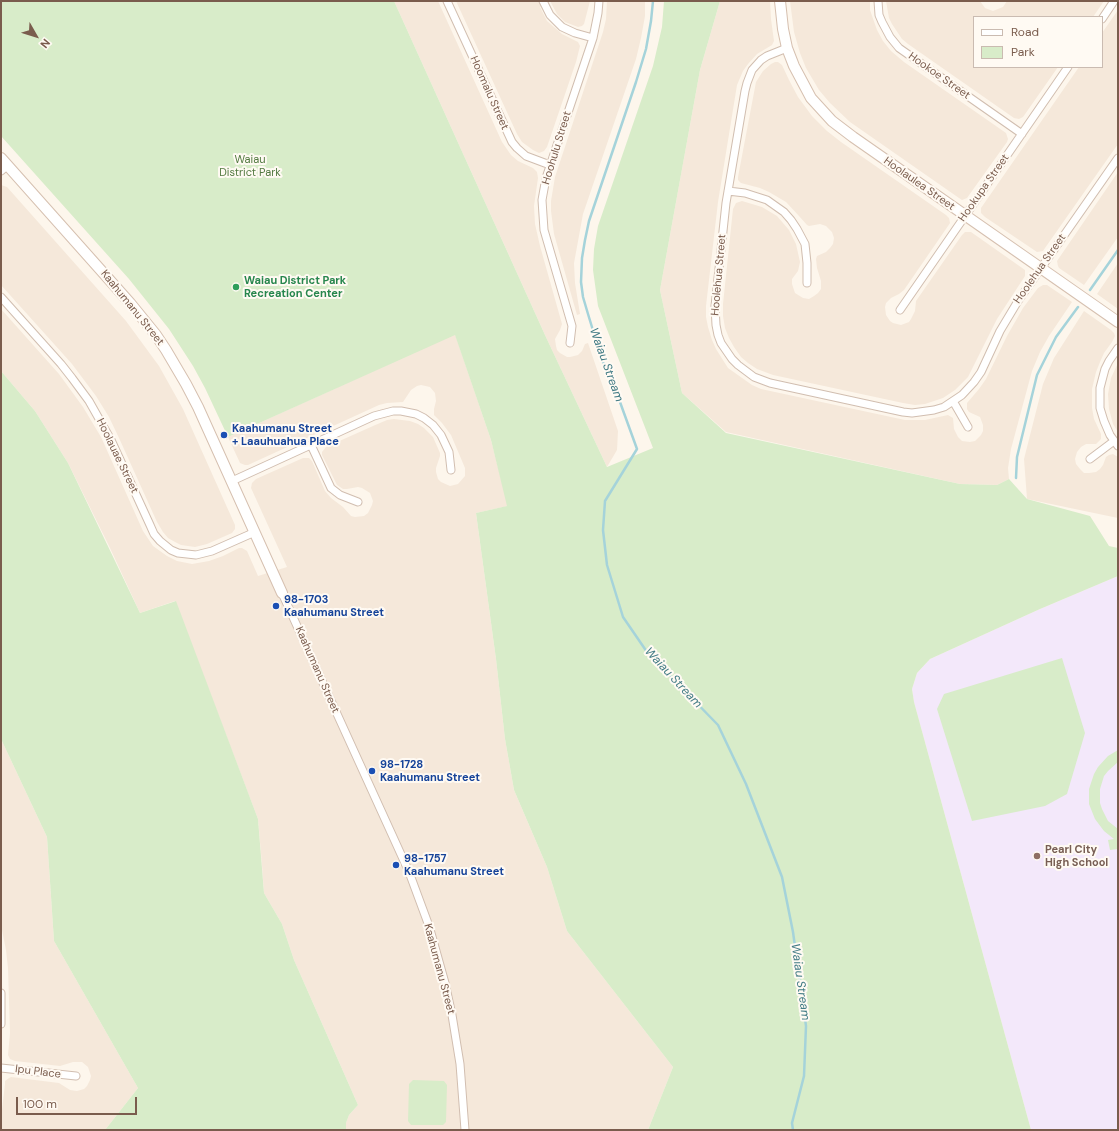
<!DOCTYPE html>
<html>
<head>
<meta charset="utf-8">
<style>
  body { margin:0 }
  #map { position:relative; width:1119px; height:1131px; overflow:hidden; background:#fdf6ec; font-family:"DM Sans",sans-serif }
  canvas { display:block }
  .frame { position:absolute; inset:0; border:2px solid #7a5c4d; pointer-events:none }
  .legend { position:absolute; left:973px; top:16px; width:130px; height:52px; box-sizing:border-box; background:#fffaf3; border:1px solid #cabbb1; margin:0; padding:5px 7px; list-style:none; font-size:12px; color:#7a5c4d }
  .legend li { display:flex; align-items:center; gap:8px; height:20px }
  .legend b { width:20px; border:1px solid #cabbb1 }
  .north { position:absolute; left:16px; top:16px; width:40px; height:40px; -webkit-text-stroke:3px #fffaf3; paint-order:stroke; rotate:129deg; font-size:11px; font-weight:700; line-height:16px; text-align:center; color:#7a5c4d }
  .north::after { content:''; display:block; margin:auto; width:14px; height:18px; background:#7a5c4d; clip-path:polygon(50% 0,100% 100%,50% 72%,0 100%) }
  .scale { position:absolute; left:16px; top:1097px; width:121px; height:18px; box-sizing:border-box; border:2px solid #7a5c4d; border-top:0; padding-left:5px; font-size:12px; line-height:14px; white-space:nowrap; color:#7a5c4d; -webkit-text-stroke:3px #fffaf3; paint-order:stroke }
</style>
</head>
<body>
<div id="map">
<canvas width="1119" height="1131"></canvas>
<div class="frame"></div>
<ul class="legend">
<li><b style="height:5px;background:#fff"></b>Road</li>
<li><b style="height:11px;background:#d8ecc9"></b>Park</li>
</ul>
<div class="north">N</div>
<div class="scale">100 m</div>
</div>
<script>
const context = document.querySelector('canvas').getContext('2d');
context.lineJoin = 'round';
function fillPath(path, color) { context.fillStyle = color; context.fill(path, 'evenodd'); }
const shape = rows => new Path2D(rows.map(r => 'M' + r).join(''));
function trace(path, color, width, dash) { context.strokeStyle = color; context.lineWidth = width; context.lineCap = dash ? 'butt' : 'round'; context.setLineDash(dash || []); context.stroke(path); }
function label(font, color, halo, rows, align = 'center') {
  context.font = font + ' "DM Sans",sans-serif'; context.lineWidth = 4; context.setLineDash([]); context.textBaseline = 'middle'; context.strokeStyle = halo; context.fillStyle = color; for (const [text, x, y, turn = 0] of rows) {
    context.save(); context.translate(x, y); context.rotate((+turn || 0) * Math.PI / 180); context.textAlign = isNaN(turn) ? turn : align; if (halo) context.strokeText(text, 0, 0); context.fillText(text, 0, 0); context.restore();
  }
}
fillPath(shape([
  [394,1,438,1,502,142,511,155,518,161,533,168,537,172,538,178,534,206,535,224,540,246,562,324,560,330,555,339,556,346,557,350,560,353,567,357,570,357,578,355,582,351,585,344,588,343,618,431,617,450,607,467,545,335],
  [456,1,539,1,541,6,540,7,547,21,562,34,578,42,580,46,576,62,547,147,544,151,539,153,533,150,522,142,517,134],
  [550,1,590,1,584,24,582,26,578,27,565,22,557,14],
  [607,1,645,1,645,16,641,38,636,59,583,214,574,263,575,283,580,314,577,315,554,234,551,211,551,201,555,177,603,32,606,19],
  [720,1,770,1,771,19,774,41,772,45,757,54,748,64,743,71,737,85,718,202,706,306,706,317,708,327,712,340,716,349,728,368,752,385,761,389,905,420,925,420,948,415,953,418,954,429,958,437,962,441,970,442,975,441,981,435,983,431,983,425,980,417,969,412,967,409,967,403,979,389,986,379,1007,336,1023,308,1038,288,1043,285,1047,285,1072,302,1049,336,1040,352,1032,371,1011,449,1008,468,1009,479,997,485,960,484,726,432,682,393,660,290,700,70],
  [790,1,870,1,870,10,877,30,883,41,891,51,904,62,1006,133,1008,139,1007,142,967,198,962,200,959,198,850,122,830,103,819,90,806,68,800,53,794,32],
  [886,1,980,1,985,8,993,11,1003,7,1007,1,1104,1,1093,17,974,17,974,67,1058,67,1023,117,1019,119,1014,118,908,44,902,39,892,24,889,18],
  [1118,10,1118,144,1045,248,1043,251,1037,252,985,217,981,213,981,208,1079,67,1102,67,1102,33],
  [775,62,778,62,782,65,789,80,798,97,812,116,827,131,841,142,946,215,949,218,950,223,948,226,904,290,899,294,891,298,886,303,885,307,886,315,890,321,893,323,901,325,909,322,911,319,915,311,916,301,962,235,965,232,971,232,1025,270,1025,276,997,319,968,377,955,390,943,398,925,404,915,405,903,403,773,375,757,369,748,363,741,357,734,347,729,338,725,328,723,316,723,304,733,209,736,203,742,201,762,207,777,216,789,230,796,244,800,262,798,271,792,279,792,284,795,293,803,298,809,299,814,296,818,293,821,289,821,281,817,268,816,259,817,256,826,252,830,248,833,244,834,238,832,232,826,226,820,224,809,226,807,225,799,216,786,202,769,192,760,188,741,183,738,180,738,177,756,82,763,71,771,64],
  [1118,172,1118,237,1084,285,1059,268,1058,266,1057,261],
  [1,185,7,187,126,321,159,366,183,409,235,525,235,529,232,533,207,544,195,547,181,545,175,542,168,538,163,532,157,522,119,438,109,417,96,396,72,364,1,285],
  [1118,263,1118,309,1097,294],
  [1,309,59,374,83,407,101,437,143,531,153,546,167,556,177,561,192,564,209,561,223,556,239,548,242,548,247,551,258,576,287,567,251,488,252,483,256,479,303,458,309,458,312,461,325,491,331,498,343,507,351,516,355,517,364,516,368,513,372,505,373,501,370,493,362,488,358,487,347,489,343,489,337,485,322,455,322,452,326,447,373,426,387,420,394,419,410,421,418,424,424,428,433,437,440,453,440,456,436,468,436,472,438,479,441,482,450,486,458,484,465,476,465,468,451,435,442,423,434,415,434,409,436,401,435,393,430,387,421,385,417,386,411,390,403,402,387,403,379,405,248,465,245,465,240,463,228,437,455,334,491,440,508,506,476,513,496,659,505,739,514,790,547,867,567,931,673,1067,648,1130,346,1130,346,1123,349,1115,358,1105,294,960,282,924,264,893,262,865,258,819,175,601,140,613,110,548,68,463,35,411,1,371],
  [1084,311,1111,330,1114,333,1115,336,1112,342,1104,353,1100,362,1096,372,1092,389,1092,408,1094,419,1101,434,1101,439,1096,444,1086,444,1081,447,1077,452,1075,459,1076,464,1080,469,1084,473,1089,473,1096,472,1100,469,1103,465,1106,457,1109,455,1113,454,1118,457,1118,518,1027,499,1024,459,1043,384,1054,358],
  [1118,363,1118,432,1113,424,1109,409,1108,394,1111,378],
  [1,739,47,837,54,941,138,1088,105,1130,1,1130,1,1118,5,1084,5,1081,9,1078,11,1077,59,1083,70,1090,77,1091,84,1089,87,1086,90,1080,91,1076,88,1067,82,1062,73,1062,60,1066,15,1061,10,1059,8,1055,10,1033,8,968,6,950,1,925]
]), '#f5e8da');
fillPath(shape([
  [1118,576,1118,1130,1031,1130,914,702,912,689,917,673,930,659,1040,609]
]), '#f3e8fa');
fillPath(shape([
  [1,1,394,1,545,335,607,467,653,448,598,306,593,270,594,249,598,226,653,66,662,27,664,1,720,1,700,70,660,290,682,393,726,433,960,484,997,485,1009,479,1027,499,1090,516,1109,546,1118,548,1118,576,1040,609,930,659,917,673,912,689,914,702,1031,1130,648,1130,673,1067,567,931,547,867,514,790,505,739,496,659,476,513,507,506,491,440,455,335,228,437,205,388,193,366,169,329,129,279,1,136],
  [1,371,35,411,68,463,140,613,176,601,258,819,264,893,282,924,294,960,358,1105,349,1115,346,1123,346,1130,105,1130,138,1088,54,941,47,837,1,739],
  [1062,658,1085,733,1067,794,1045,806,972,821,937,709,944,694],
  [1118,750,1118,762,1108,771,1104,776,1100,789,1100,803,1102,809,1108,821,1118,829,1118,849,1110,850,1108,840,1114,839,1104,831,1095,819,1089,804,1089,789,1094,774,1098,767,1108,756],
  [413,1080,444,1081,447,1085,446,1122,443,1125,411,1125,408,1121,409,1084]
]), '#d8ecc9');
trace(shape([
  [653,1,651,21,646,49,636,82,589,221,585,240,582,258,581,282,583,297,588,314,602,360,612,380,637,449,605,501,603,530,607,565,623,617,647,652,718,725,746,784,782,877,793,932,806,1026,804,1076,792,1123,793,1130],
  [1090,290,1118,250],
  [1016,478,1017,457,1037,375,1056,337,1078,307]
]), '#a5d3da', 2.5);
const street = shape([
  [447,1,512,142,517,148,526,156,550,165],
  [543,1,550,15,562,27,575,33,593,38],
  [878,1,879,15,882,22,890,37,899,48,1022,134],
  [1102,19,1114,1],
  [787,48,767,56,761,60,752,70,747,83,745,91,726,203,715,306,716,325,718,335,721,343,732,359,738,365,754,377,770,383,903,412,912,413,934,410,944,407,962,395,974,382,981,372,1000,331,1018,301,1118,158],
  [1,171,8,165],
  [728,191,745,193,767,200,784,212,791,220,797,229,805,244,807,263,807,283],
  [1,297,61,364,72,378,89,401,111,440,150,525,154,534,160,541,171,550,178,553,196,555,212,551,255,532],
  [900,310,1068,67],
  [570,343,572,326,544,230,542,200,546,178,593,38,598,13,599,1],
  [1118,348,1109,361,1105,369,1100,388,1100,408,1104,421,1110,435,1118,446],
  [953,401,968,427],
  [311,445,331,488,340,495,358,502],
  [1090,459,1114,441],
  [232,481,374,416,393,411,401,411,416,414,424,418,433,425,441,435,449,452,451,470],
  [282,593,409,872,429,926,445,983,452,1015,460,1064,465,1130],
  [1,993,1,1024],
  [1,1068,76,1076]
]);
const secondary = shape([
  [780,1,783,29,787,48,794,66,811,98,832,121,853,137,1118,322],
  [1,158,130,303,156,335,166,350,186,384,198,407,282,593]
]);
trace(street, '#d1beb0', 9);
trace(secondary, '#d6c0b0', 12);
trace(street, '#fff', 7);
trace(secondary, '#fff', 10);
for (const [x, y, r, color] of [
  [236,287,4,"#2e9e5b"],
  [224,435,4,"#1a4fb4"],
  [276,606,4,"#1a4fb4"],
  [372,771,4,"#1a4fb4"],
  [1037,856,4,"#8d6e63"],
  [396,865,4,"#1a4fb4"]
]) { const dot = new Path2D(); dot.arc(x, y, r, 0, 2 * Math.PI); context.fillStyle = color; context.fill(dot); trace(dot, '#fffaf3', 1.5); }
label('11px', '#7a5c4d', '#fffaf3', [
  ["Hookoe Street",939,76,35],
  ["Hoomalu Street",489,93,66],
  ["Hoohulu Street",557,148,-73],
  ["Hoolaulea Street",919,184,35],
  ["Hookupa Street",984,188,-55],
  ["Hoolehua Street",1040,269,-55],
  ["Hoolehua Street",719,275,-85],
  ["Kaahumanu Street",132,308,51],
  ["Hoolauae Street",117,456,64],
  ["Kaahumanu Street",317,670,66],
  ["Kaahumanu Street",439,969,75],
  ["Ipu Place",38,1072,7]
]);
label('11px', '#537a41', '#fffaf3', [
  ["Waiau",250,160],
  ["District Park",250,173]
]);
label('bold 11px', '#27864d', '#fffaf3', [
  ["Waiau District Park",244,281],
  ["Recreation Center",244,294]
], 'left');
label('bold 11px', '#164399', '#fffaf3', [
  ["Kaahumanu Street",232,429],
  ["+ Laauhuahua Place",232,442],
  ["98-1703",284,600],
  ["Kaahumanu Street",284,613],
  ["98-1728",380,765],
  ["Kaahumanu Street",380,778],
  ["98-1757",404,859],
  ["Kaahumanu Street",404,872]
], 'left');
label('bold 11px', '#785e54', '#fffaf3', [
  ["Pearl City",1045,850],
  ["High School",1045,863]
], 'left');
label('italic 12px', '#437c86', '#fffaf3', [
  ["Waiau Stream",606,365,70],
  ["Waiau Stream",673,678,47],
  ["Waiau Stream",800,982,82]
]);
</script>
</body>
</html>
